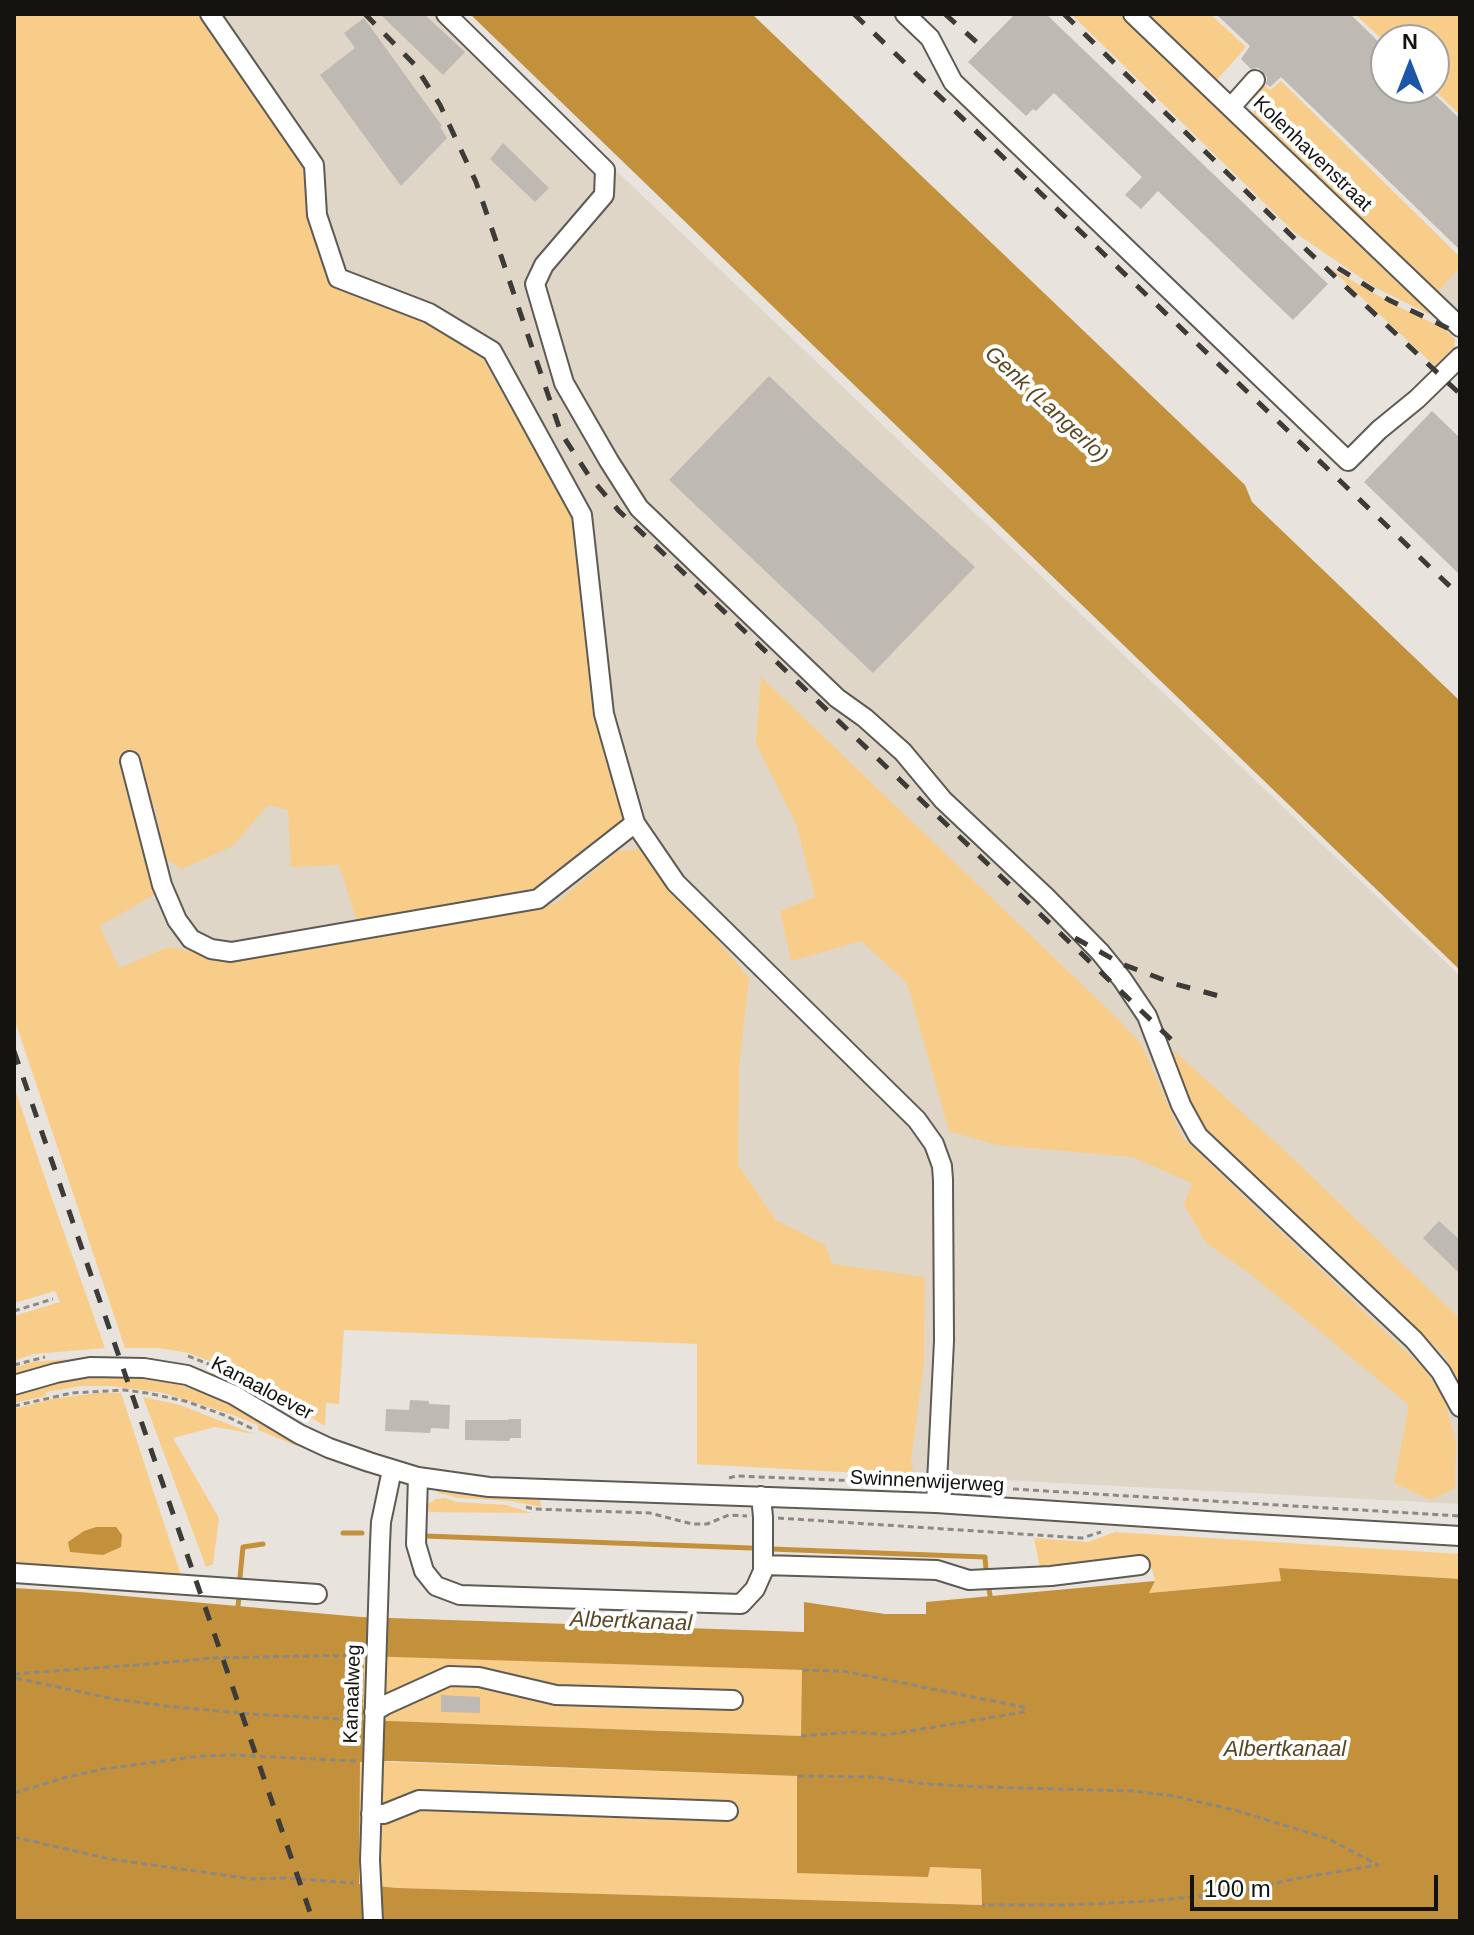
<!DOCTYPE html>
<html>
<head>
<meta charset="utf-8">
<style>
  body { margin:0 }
  #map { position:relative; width:1474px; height:1935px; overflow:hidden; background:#e8e3dc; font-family:Helvetica,sans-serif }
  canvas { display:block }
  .frame { position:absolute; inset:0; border:16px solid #141310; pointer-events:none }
  .north { position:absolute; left:1370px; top:24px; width:80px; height:80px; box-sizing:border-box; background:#fff; border:2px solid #a1a19f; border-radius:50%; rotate:0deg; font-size:22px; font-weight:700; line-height:32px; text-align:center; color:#141310 }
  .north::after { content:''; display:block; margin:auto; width:28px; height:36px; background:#1b56a7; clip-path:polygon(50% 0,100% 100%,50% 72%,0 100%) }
  .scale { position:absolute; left:1190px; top:1875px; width:248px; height:36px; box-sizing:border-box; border:4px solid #141310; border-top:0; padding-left:10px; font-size:24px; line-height:28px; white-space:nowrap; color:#141310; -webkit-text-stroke:6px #fff; paint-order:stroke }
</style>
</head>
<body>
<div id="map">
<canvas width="1474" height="1935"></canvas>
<div class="frame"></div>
<div class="north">N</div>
<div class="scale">100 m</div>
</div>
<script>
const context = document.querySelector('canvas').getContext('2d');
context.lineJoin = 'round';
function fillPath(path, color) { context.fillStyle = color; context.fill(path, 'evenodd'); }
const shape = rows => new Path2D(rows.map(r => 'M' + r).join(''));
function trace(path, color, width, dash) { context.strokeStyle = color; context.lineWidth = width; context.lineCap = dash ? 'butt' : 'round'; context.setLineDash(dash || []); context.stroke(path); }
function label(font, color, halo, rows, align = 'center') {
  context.font = font + ' Helvetica,sans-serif'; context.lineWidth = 8; context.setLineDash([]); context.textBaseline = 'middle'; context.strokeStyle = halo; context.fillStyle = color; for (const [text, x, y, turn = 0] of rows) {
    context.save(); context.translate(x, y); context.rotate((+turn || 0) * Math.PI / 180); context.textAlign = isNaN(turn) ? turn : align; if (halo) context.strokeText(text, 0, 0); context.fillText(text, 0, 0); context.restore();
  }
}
fillPath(shape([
  [14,14,452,14,1460,976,1460,1504,697,1464,697,1344,271,1006,169,948,119,969,100,926],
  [1460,267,1460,313,1437,293]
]), '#dfd6c8');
fillPath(shape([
  [14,14,200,14,305,164,307,215,330,285,430,322,483,359,572,516,597,713,629,820,534,894,357,922,339,865,291,867,288,810,268,805,233,846,182,869,165,858,154,802,140,824,157,893,100,926,119,968,169,947,240,961,275,952,457,917,555,904,618,851,642,849,749,978,739,1068,738,1165,776,1220,825,1245,832,1264,925,1277,924,1362,911,1461,914,1476,697,1464,697,1344,344,1330,339,1404,326,1403,325,1426,286,1401,219,1365,189,1353,158,1348,125,1348,14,1018],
  [1071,14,1119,14,1396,281,1439,319,1376,288,1294,232],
  [1147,14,1210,14,1246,47,1216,81],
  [1355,14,1460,14,1460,115,1432,88,1434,88,1434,40,1386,40,1386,43],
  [1281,81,1460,257,1460,267,1437,293,1254,118,1253,94,1263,83,1270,90],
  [1330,268,1391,303,1443,328,1455,339,1454,354,1437,368],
  [761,677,1117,1018,1142,1045,1182,1137,1421,1366,1443,1395,1456,1442,1455,1488,1431,1500,1394,1483,1409,1405,1249,1273,1206,1243,1184,1205,1192,1183,1132,1157,997,1145,949,1131,907,983,861,941,791,961,780,911,815,897,796,823,756,744],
  [1173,1050,1286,1152,1460,1319,1460,1386,1444,1355,1203,1131,1180,1085],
  [14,1086,49,1190,105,1348,33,1354,14,1361,14,1316,60,1302,55,1291,14,1303],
  [108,1356,109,1359,14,1377,14,1368,32,1362],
  [110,1375,141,1376,162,1379,215,1396,312,1449,294,1445,258,1430,258,1425,236,1416,164,1393,110,1386,81,1386,46,1392,46,1396,14,1403,14,1394,47,1384],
  [97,1393,121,1393,182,1578,88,1568,14,1568,14,1409,52,1399],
  [143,1397,180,1405,254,1434,215,1427,173,1438,219,1518,213,1564,206,1567],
  [438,1489,466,1494,540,1498,541,1507,511,1501,459,1498,438,1493],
  [445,1498,457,1502,506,1505,532,1513,422,1512,422,1508,436,1499],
  [1115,1532,1460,1554,1460,1579,1280,1568,1281,1581,1148,1593,1155,1581,1152,1569,1132,1557,1040,1568,1034,1538,1088,1542],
  [364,1655,803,1670,801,1736,363,1720],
  [360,1761,798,1776,928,1877,929,1867,982,1869,982,1905,397,1888,359,1883]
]), '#f8cd89');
fillPath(shape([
  [470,14,752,14,1245,485,1252,502,1460,701,1460,970],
  [96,1527,116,1527,122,1535,121,1547,103,1555,70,1552,68,1542,84,1531],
  [1279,1568,1460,1579,1460,1921,14,1921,14,1588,80,1592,361,1617,804,1632,804,1602,885,1614,926,1614,926,1602,1155,1581,1149,1593,1281,1581],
  [364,1656,802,1670,801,1736,363,1720],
  [392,1761,797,1776,797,1873,928,1877,930,1867,981,1869,982,1905,397,1888,359,1884,360,1762]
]), '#c3913c');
trace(shape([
  [343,1533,362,1533],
  [425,1536,751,1548],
  [771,1549,985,1557,986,1570],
  [240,1577,243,1547,263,1544],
  [989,1589,990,1595],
  [238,1606,239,1597]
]), '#c3913c', 5);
fillPath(shape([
  [380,14,424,14,465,52,443,75],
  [1015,14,1046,14,1328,284,1293,320,1158,191,1141,209,1125,195,1142,177,1054,93,1036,111,1033,109,1026,116,968,62],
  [1216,14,1350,14,1386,49,1386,88,1428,88,1460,119,1460,250,1281,77,1270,87,1266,84,1267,77,1263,72,1258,68,1251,69,1241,59,1250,46],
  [364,18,442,126,440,127,447,138,401,186,320,75,355,48,344,33],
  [503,143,549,188,535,202,490,159],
  [769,376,837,441,975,567,873,673,669,480],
  [1432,411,1460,438,1460,575,1364,482],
  [1439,1221,1460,1240,1460,1274,1423,1238],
  [410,1400,429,1401,429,1404,450,1405,449,1429,431,1428,430,1433,385,1431,386,1409,409,1410],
  [509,1419,521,1419,521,1438,510,1438,509,1441,465,1440,465,1420,508,1420],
  [441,1695,480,1697,480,1713,441,1712]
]), '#beb9b3');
const minor = shape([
  [210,14,314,165,317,215,338,278,429,313,492,351,582,515,604,714,635,823,676,883,917,1120,934,1144,942,1166,943,1180,944,1341,936,1503],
  [446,14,605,170,604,195,544,265,535,284,564,383,609,461,639,508,837,698,865,718,903,752,943,800,1046,897,1100,952,1122,979,1147,1016,1181,1105,1198,1136,1414,1340,1441,1372,1460,1407],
  [905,14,930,38,953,82,1348,461,1379,430,1417,399,1460,357],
  [1133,14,1460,327],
  [1231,107,1255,80],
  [130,761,162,885,177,920,191,939,211,949,231,952,538,899,635,823],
  [14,1385,56,1373,90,1367,144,1368,187,1375,234,1395,299,1434,329,1448,369,1462,418,1477,489,1487,936,1503,1237,1523,1460,1536],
  [418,1477,416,1544,424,1571,436,1586,460,1595,741,1604,755,1589,763,1571,763,1517,761,1496],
  [763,1565,937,1570,969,1580,1051,1576,1140,1565],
  [14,1573,317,1594],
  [374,1712,385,1705,449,1676,479,1677,556,1695,733,1700],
  [371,1814,384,1814,419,1800,728,1811],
  [373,1921,370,1860,380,1544,381,1522,392,1470]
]);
trace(minor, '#5e5a54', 22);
trace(shape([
  [14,1311,53,1299],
  [188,1356,211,1365],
  [14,1365,45,1357],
  [14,1406,72,1393,124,1390,147,1393,185,1401,224,1415,255,1430],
  [729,1478,736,1476,885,1482],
  [1013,1489,1460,1516],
  [526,1507,534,1509,650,1513,692,1524,707,1524,729,1515,747,1516],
  [778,1518,1082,1538,1101,1532],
  [359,1720,250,1714,166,1706,114,1699,15,1678,15,1674,25,1673,150,1664,210,1658,359,1655],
  [801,1736,855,1732,886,1735,1024,1712,1026,1710,1023,1707,843,1671,803,1670],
  [798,1776,874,1777,926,1784,984,1787,1133,1791,1174,1796,1238,1811,1329,1839,1378,1865,1294,1879,1227,1894,1149,1901,1066,1905,982,1905],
  [14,1793,63,1778,103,1769,201,1756,234,1755,357,1761],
  [14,1837,110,1859,252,1879,286,1878,354,1883]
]), '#8c8883', 3, [6, 4]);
trace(minor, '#fff', 18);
trace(shape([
  [365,14,414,64,440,105,476,182,561,433,589,476,619,511,1178,1046],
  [854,14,1460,596],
  [945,14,982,47],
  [1064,14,1295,239,1460,394],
  [1338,268,1389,300,1460,334],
  [1075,938,1122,964,1172,983,1226,998],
  [14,1051,313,1921]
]), '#3d3b37', 5, [14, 14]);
label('20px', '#141310', '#fff', [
  ["Kolenhavenstraat",1312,154,44],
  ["Kanaaloever",262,1389,28],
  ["Swinnenwijerweg",927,1482,3],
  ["Kanaalweg",353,1694,-88]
]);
label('italic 22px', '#5b4622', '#fff', [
  ["Genk (Langerlo)",1046,405,43],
  ["Albertkanaal",631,1622,2],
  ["Albertkanaal",1285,1750]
]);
</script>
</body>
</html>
